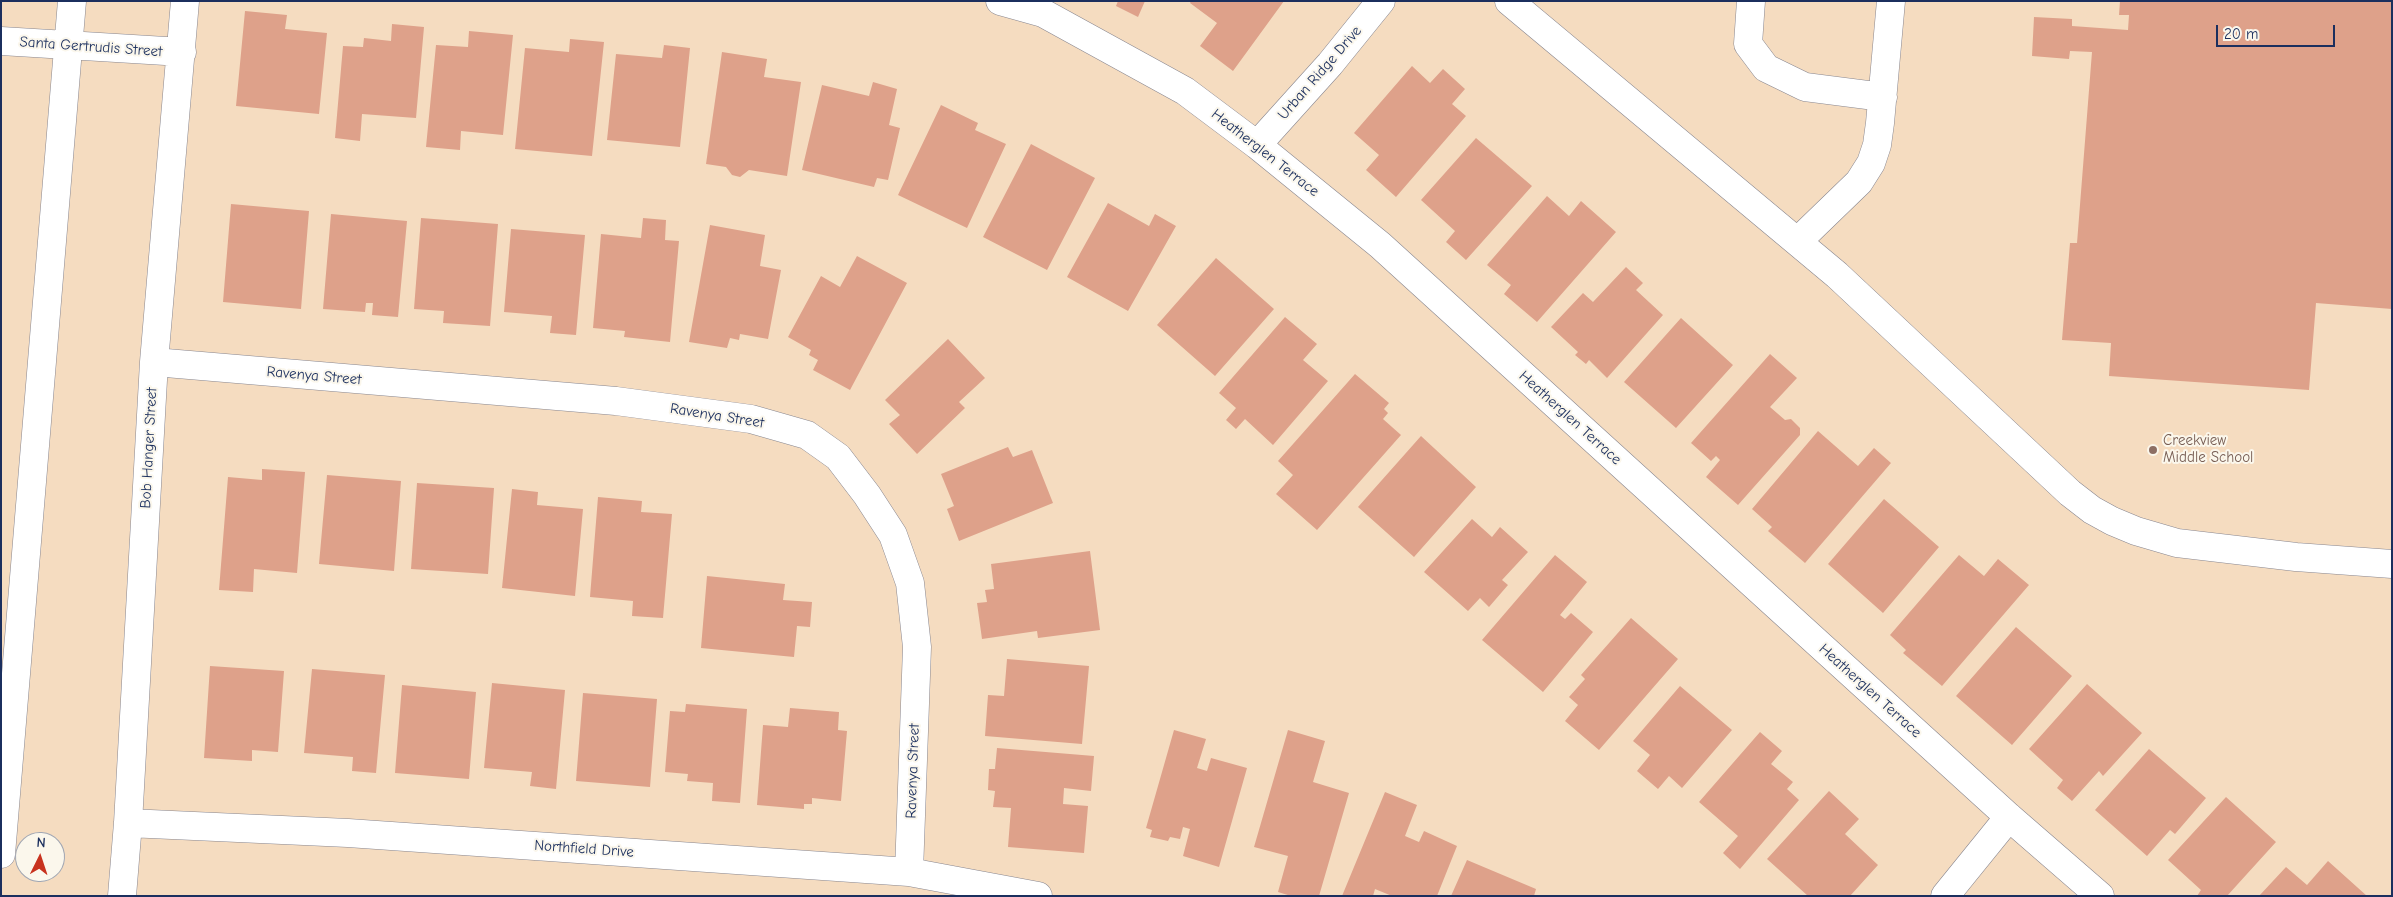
<!DOCTYPE html>
<html>
<head>
<meta charset="utf-8">
<style>
  body { margin:0 }
  #map { position:relative; width:2393px; height:897px; overflow:hidden; background:#f5dcc0; font-family:"Comic Neue",sans-serif }
  canvas { display:block }
  .frame { position:absolute; inset:0; border:2px solid #1b2f5e; pointer-events:none }
  .north { position:absolute; left:15px; top:832px; width:50px; height:50px; box-sizing:border-box; background:#fbf7ec; border:1px solid #a1a7b3; border-radius:50%; rotate:4deg; font-size:14px; font-weight:700; line-height:20px; text-align:center; color:#1b2f5e }
  .north::after { content:''; display:block; margin:auto; width:18px; height:22px; background:#c8321e; clip-path:polygon(50% 0,100% 100%,50% 72%,0 100%) }
  .scale { position:absolute; left:2216px; top:25px; width:119px; height:22px; box-sizing:border-box; border:2px solid #1b2f5e; border-top:0; padding-left:6px; font-size:15px; line-height:18px; white-space:nowrap; color:#1b2f5e; -webkit-text-stroke:4px #fbf7ec; paint-order:stroke }
</style>
</head>
<body>
<div id="map">
<canvas width="2393" height="897"></canvas>
<div class="frame"></div>
<div class="north">N</div>
<div class="scale">20 m</div>
</div>
<script>
const context = document.querySelector('canvas').getContext('2d');
context.lineJoin = 'round';
function fillPath(path, color) { context.fillStyle = color; context.fill(path, 'evenodd'); }
const shape = rows => new Path2D(rows.map(r => 'M' + r).join(''));
function trace(path, color, width, dash) { context.strokeStyle = color; context.lineWidth = width; context.lineCap = dash ? 'butt' : 'round'; context.setLineDash(dash || []); context.stroke(path); }
function label(font, color, halo, rows, align = 'center') {
  context.font = font + ' "Comic Neue",sans-serif'; context.lineWidth = 4; context.setLineDash([]); context.textBaseline = 'middle'; context.strokeStyle = halo; context.fillStyle = color; for (const [text, x, y, turn = 0] of rows) {
    context.save(); context.translate(x, y); context.rotate((+turn || 0) * Math.PI / 180); context.textAlign = isNaN(turn) ? turn : align; if (halo) context.strokeText(text, 0, 0); context.fillText(text, 0, 0); context.restore();
  }
}
fillPath(shape([
  [1118,1,1145,1,1138,17,1116,6],
  [1191,1,1284,1,1233,71,1200,46,1217,23,1190,3],
  [2120,1,2392,1,2392,309,2316,303,2309,390,2109,376,2111,343,2062,340,2070,243,2077,243,2092,52,2070,51,2069,59,2032,56,2034,17,2072,19,2072,26,2128,30,2129,15,2119,15],
  [245,11,287,15,285,29,327,33,319,114,236,106],
  [392,24,424,27,416,118,362,114,360,141,335,138,343,46,363,47,364,38,391,41],
  [469,31,513,35,503,135,461,131,460,150,426,147,436,45,468,47],
  [570,39,604,42,592,156,515,149,525,48,569,52],
  [664,45,690,48,680,147,607,140,616,54,662,58],
  [722,52,767,59,764,77,801,82,787,176,749,170,740,177,732,175,726,167,706,164],
  [1412,66,1430,83,1443,69,1465,89,1452,104,1466,116,1396,197,1366,170,1379,155,1354,133],
  [873,82,897,89,889,125,900,128,888,180,877,178,874,187,802,170,822,85,869,96],
  [941,105,978,123,975,130,1006,144,967,228,898,195],
  [1476,138,1532,186,1466,260,1446,242,1455,231,1421,200],
  [1031,144,1095,178,1047,270,983,237],
  [1547,196,1569,216,1581,201,1616,232,1537,322,1504,294,1511,285,1487,265],
  [1108,203,1149,226,1155,214,1176,226,1128,311,1067,277],
  [231,204,309,211,301,309,223,302],
  [331,214,407,221,398,317,372,315,373,303,366,303,365,312,323,309],
  [421,218,498,224,490,326,443,323,444,311,414,309],
  [643,218,666,220,665,240,679,241,670,342,624,337,625,331,593,328,601,234,641,238],
  [710,225,765,235,760,266,781,270,768,339,740,334,739,340,730,338,727,348,689,342],
  [511,229,585,235,576,335,550,333,552,316,504,312],
  [857,256,907,283,850,390,813,370,818,360,809,355,811,350,788,337,821,276,840,287],
  [1216,258,1274,309,1215,376,1157,325],
  [1626,267,1643,283,1636,290,1663,315,1607,378,1589,360,1586,364,1575,355,1578,352,1551,327,1583,293,1593,302],
  [1285,317,1317,344,1303,360,1328,381,1273,445,1245,419,1236,429,1226,420,1236,408,1219,393],
  [1681,318,1733,365,1676,428,1624,382],
  [948,339,985,378,959,402,965,408,917,454,889,424,900,415,885,400],
  [1770,354,1797,378,1770,407,1785,420,1791,419,1800,428,1800,435,1738,505,1706,477,1720,460,1716,456,1711,461,1691,443],
  [1355,374,1389,403,1384,409,1388,413,1383,419,1401,435,1317,530,1276,494,1293,475,1278,461],
  [1818,431,1858,466,1874,448,1891,463,1805,563,1768,531,1772,527,1752,509],
  [1421,436,1476,487,1414,557,1358,507],
  [1008,447,1013,457,1032,450,1053,503,959,541,947,509,954,506,941,474],
  [262,469,305,472,297,573,254,569,253,592,219,590,228,477,262,480],
  [327,475,401,481,394,571,319,564],
  [417,483,494,488,488,574,411,569],
  [512,489,538,492,537,505,583,509,575,596,502,588],
  [598,497,642,501,641,512,672,514,663,618,632,616,633,601,590,597],
  [1884,499,1939,547,1883,613,1828,564],
  [1472,519,1492,537,1500,527,1528,552,1502,580,1508,585,1489,607,1480,598,1468,611,1424,572],
  [1090,551,1100,630,1038,638,1037,631,982,639,977,603,987,602,985,590,994,589,991,564],
  [1555,555,1587,582,1560,615,1565,619,1571,613,1593,632,1543,692,1482,640],
  [1959,555,1984,576,1998,559,2029,585,1942,686,1903,653,1906,650,1890,635],
  [707,576,785,584,783,600,812,602,810,627,797,626,794,657,701,648],
  [1631,618,1678,659,1599,750,1565,721,1578,705,1569,697,1585,679,1581,675],
  [2016,627,2072,676,2012,745,1956,696],
  [1007,659,1089,666,1082,744,985,736,988,695,1004,696],
  [210,666,284,671,278,752,252,750,252,761,204,758],
  [312,669,385,675,376,773,352,771,353,757,304,753],
  [492,683,565,690,556,789,530,786,532,772,484,768],
  [2087,684,2142,733,2103,776,2099,771,2072,801,2057,788,2063,780,2029,749],
  [402,685,476,692,469,779,395,773],
  [1680,686,1732,730,1682,788,1669,776,1658,789,1637,771,1650,755,1633,741],
  [583,693,657,699,650,787,576,781],
  [686,704,747,709,740,803,712,801,713,783,687,781,688,774,665,772,670,711,685,712],
  [790,708,839,712,838,730,847,731,841,801,812,798,812,804,804,804,804,809,757,805,763,725,788,727],
  [1174,730,1206,739,1197,768,1207,771,1211,758,1247,768,1219,867,1183,856,1190,829,1183,827,1180,839,1170,837,1168,841,1150,837,1152,830,1146,828],
  [1288,730,1325,741,1313,782,1349,793,1319,896,1291,896,1278,892,1288,856,1254,847],
  [1760,732,1782,751,1771,764,1793,782,1787,789,1799,800,1740,869,1723,853,1738,836,1699,802],
  [997,748,1094,756,1091,791,1064,788,1063,804,1088,806,1084,853,1008,847,1011,808,993,807,995,791,988,790,989,769,995,769],
  [2149,749,2206,798,2175,834,2170,830,2147,856,2095,810],
  [1829,791,1859,819,1845,834,1878,865,1850,896,1808,896,1767,859],
  [1385,792,1417,805,1405,836,1419,842,1424,831,1457,846,1437,896,1392,896,1375,889,1373,896,1342,896],
  [2226,797,2276,842,2227,896,2197,896,2201,890,2168,860],
  [1467,860,1536,889,1534,896,1451,896],
  [2328,861,2367,896,2259,896,2286,867,2307,885]
]), '#dea18a');
const minor = shape([
  [1000,1,1043,13,1185,91,1257,145,1380,245,2009,817,2100,896],
  [1509,1,1837,275,2070,493,2092,510,2112,521,2136,531,2177,543,2296,557,2392,564],
  [1751,1,1748,44,1766,68,1805,87,1883,97],
  [1,41,182,52],
  [1257,145,1330,64,1381,1],
  [1798,241,1859,182,1871,163,1877,145,1880,123,1891,1],
  [154,362,616,401,751,419,807,435,838,457,867,495,893,535,910,583,917,647,909,872],
  [128,823,348,833,909,872,1038,896],
  [1,854,72,1],
  [122,896,128,823,154,362,185,1],
  [1945,896,2009,817]
]);
trace(minor, '#88868f', 29);
trace(minor, '#fff', 28);
for (const [x, y, r, color] of [
  [2153,450,5,"#8d6e63"]
]) { const dot = new Path2D(); dot.arc(x, y, r, 0, 2 * Math.PI); context.fillStyle = color; context.fill(dot); trace(dot, '#fbf7ec', 2); }
label('15px', '#1b2f5e', '#fbf7ec', [
  ["Santa Gertrudis Street",91,47,4],
  ["Urban Ridge Drive",1320,73,-49],
  ["Heatherglen Terrace",1265,153,38],
  ["Ravenya Street",314,376,5],
  ["Ravenya Street",717,416,9],
  ["Heatherglen Terrace",1570,418,42],
  ["Bob Hanger Street",149,448,-87],
  ["Heatherglen Terrace",1870,691,42],
  ["Ravenya Street",913,771,-88],
  ["Northfield Drive",584,849,4]
]);
label('15px', '#785e54', '#fbf7ec', [
  ["Creekview",2163,441],
  ["Middle School",2163,458]
], 'left');
</script>
</body>
</html>
